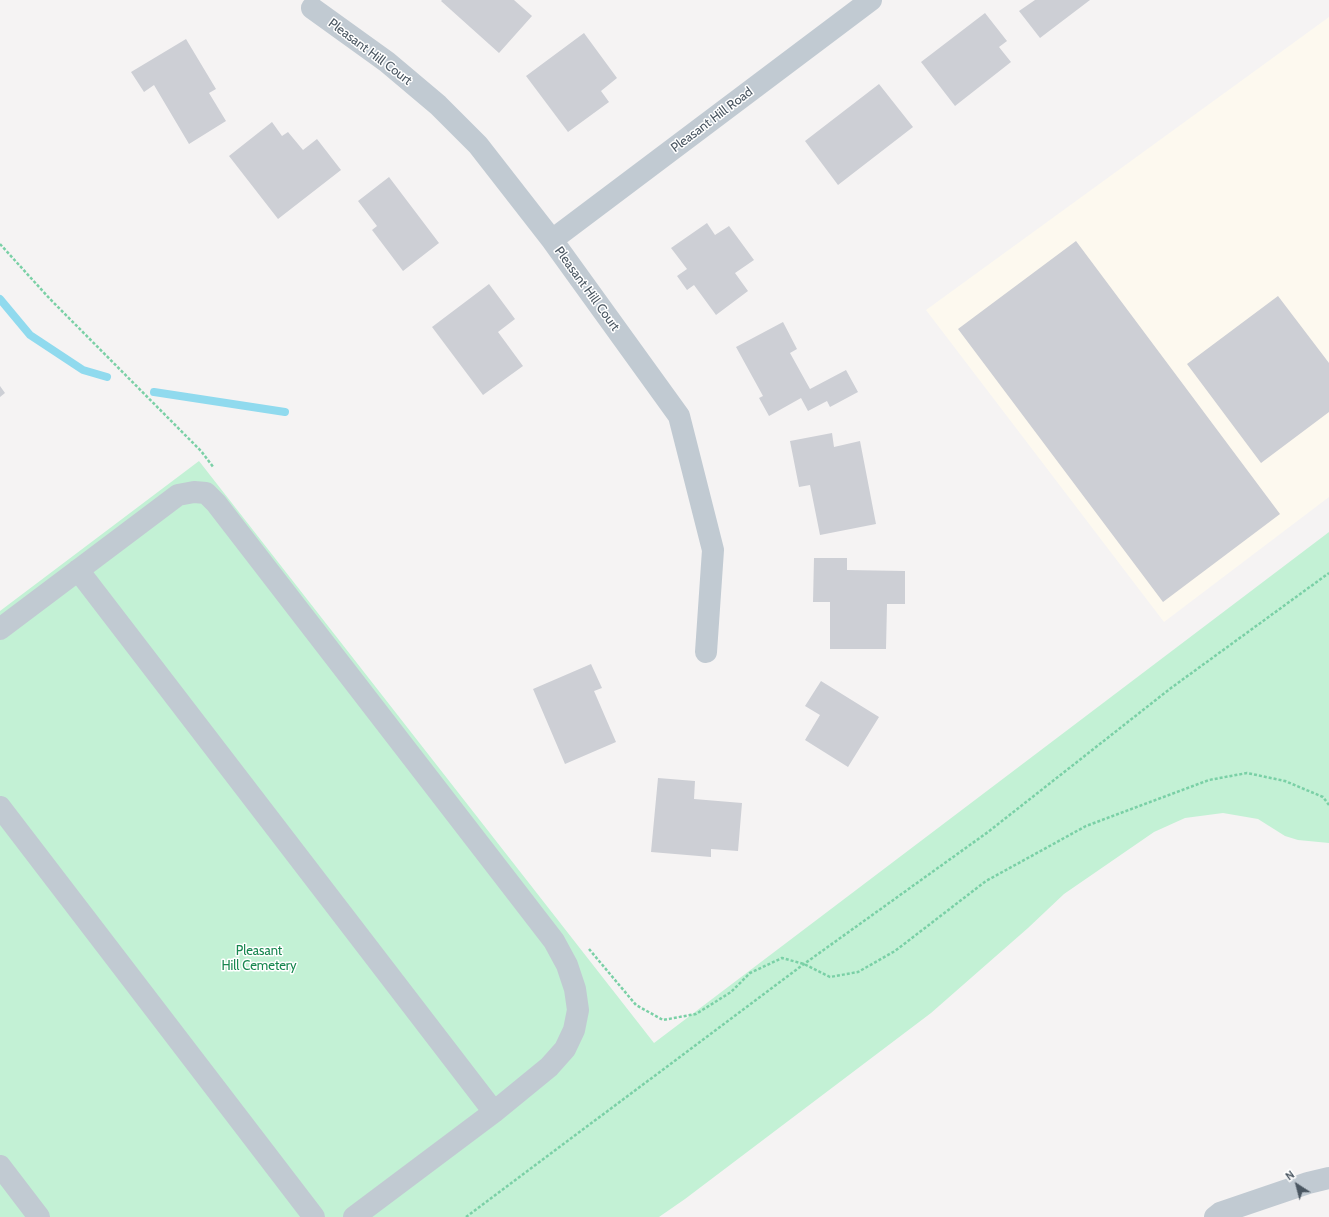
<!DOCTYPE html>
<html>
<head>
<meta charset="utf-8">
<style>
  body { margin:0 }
  #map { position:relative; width:1329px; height:1217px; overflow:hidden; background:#f5f3f3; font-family:Cabin,sans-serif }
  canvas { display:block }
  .north { position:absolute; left:1277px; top:1165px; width:40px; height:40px; -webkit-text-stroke:3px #fff; paint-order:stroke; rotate:324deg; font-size:11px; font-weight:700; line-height:16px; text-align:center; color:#4a5661 }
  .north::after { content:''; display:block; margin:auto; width:14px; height:18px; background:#4a5661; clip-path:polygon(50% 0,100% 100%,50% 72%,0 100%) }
</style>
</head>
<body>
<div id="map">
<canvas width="1329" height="1217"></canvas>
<div class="north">N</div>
</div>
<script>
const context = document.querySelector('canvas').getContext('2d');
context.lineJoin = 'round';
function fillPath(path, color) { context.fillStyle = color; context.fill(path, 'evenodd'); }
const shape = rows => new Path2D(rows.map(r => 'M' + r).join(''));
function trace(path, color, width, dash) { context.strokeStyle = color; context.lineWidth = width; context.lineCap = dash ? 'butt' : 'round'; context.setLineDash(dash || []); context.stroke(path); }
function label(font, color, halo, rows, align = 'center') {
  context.font = font + ' Cabin,sans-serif'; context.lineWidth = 3; context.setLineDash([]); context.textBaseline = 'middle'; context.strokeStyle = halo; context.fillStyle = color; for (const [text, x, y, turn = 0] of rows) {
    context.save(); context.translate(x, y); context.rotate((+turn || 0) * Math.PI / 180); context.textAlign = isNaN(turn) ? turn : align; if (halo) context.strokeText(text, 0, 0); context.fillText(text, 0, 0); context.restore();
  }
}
fillPath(shape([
  [1329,17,1329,497,1164,622,926,310]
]), '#fdf9ef');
fillPath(shape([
  [199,461,654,1043,1329,532,1329,843,1298,840,1285,836,1258,819,1223,813,1185,818,1154,832,1064,894,1028,928,931,1013,685,1199,659,1217,0,1217,0,611]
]), '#c3f1d5');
trace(shape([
  [0,299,30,335,83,370,107,377],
  [154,392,285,412]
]), '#90daee', 8);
fillPath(shape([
  [442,0,514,0,532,16,499,53,441,1],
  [1035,0,1090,0,1040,38,1019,11],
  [985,13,1007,41,999,47,1011,62,955,106,921,62],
  [584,33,617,78,601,91,609,102,568,132,526,76],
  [186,39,216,89,209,93,226,121,189,144,154,85,144,92,131,72],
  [879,84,913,127,838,185,805,141],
  [272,122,282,136,288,132,303,150,317,139,341,170,278,219,229,156],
  [389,177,439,243,403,271,372,230,377,226,358,201],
  [707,223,715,235,729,226,754,260,735,273,748,291,716,315,694,285,687,290,677,276,687,269,671,248],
  [1076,241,1280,514,1163,602,958,329],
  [489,284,515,319,498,332,523,366,483,395,432,327],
  [1278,296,1329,363,1329,412,1261,463,1187,364],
  [783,322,797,349,790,353,810,389,846,370,858,392,830,407,827,401,808,411,801,398,769,416,759,398,763,396,736,347],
  [0,386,5,393,0,397],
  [832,433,834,447,860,441,876,524,820,535,810,485,799,487,790,441],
  [814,558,847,558,847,570,905,571,905,604,887,604,886,649,830,649,830,602,813,602],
  [591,664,602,688,594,691,616,742,565,764,533,689],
  [821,681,879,717,848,767,805,740,820,715,805,706],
  [658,778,695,781,694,799,742,803,738,851,711,849,711,857,651,852]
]), '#cdcfd5');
trace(shape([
  [0,244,50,299,201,451,214,468],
  [589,949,636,1005,663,1020,696,1014,731,992,750,973,782,958,804,964,830,977,858,972,895,951,986,881,1086,826,1209,780,1247,773,1285,781,1323,797,1329,805],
  [466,1217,804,964,988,832,1171,688,1329,573]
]), '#7ad0a6', 2.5, [3, 2]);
trace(shape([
  [312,8,387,62,438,105,478,145,552,240,679,416,713,550,706,652],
  [552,240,871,0],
  [78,570,494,1112],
  [0,629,178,495,194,492,206,493,216,503,554,941,567,965,575,989,578,1010,574,1030,565,1049,549,1067,494,1112,354,1217],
  [0,807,314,1217],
  [0,1166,39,1217],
  [1215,1217,1220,1213,1308,1183,1329,1178]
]), '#c1cad2', 22);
label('13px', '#4a5661', '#fff', [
  ["Pleasant Hill Court",370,52,37],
  ["Pleasant Hill Road",712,120,-37],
  ["Pleasant Hill Court",587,289,54]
]);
label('13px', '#17864f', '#fff', [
  ["Pleasant",259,951],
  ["Hill Cemetery",259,966]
]);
</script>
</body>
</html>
